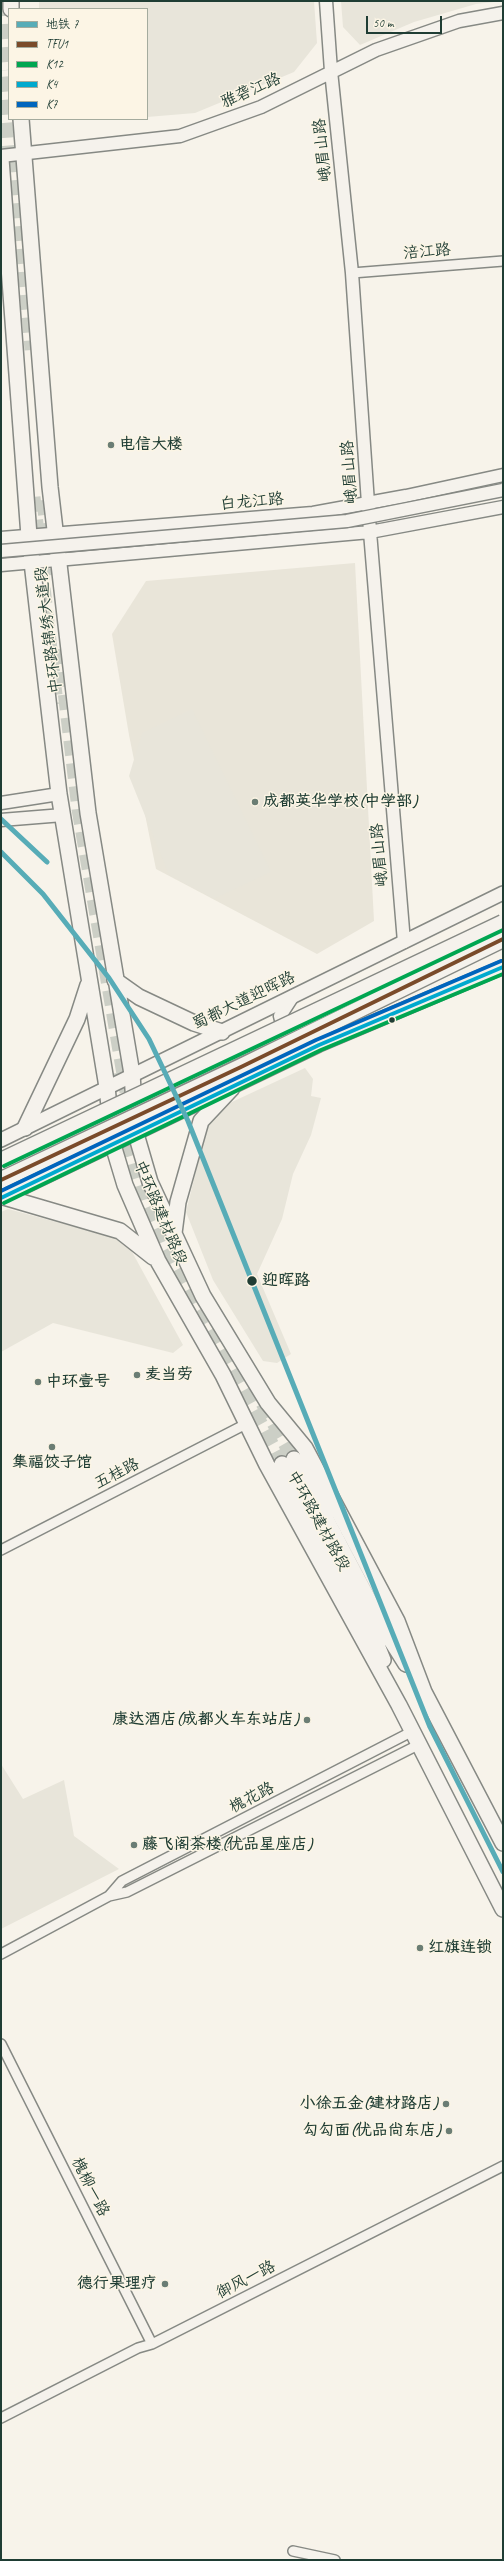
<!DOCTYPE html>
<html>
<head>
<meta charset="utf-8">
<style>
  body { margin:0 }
  #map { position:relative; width:504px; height:2561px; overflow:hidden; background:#f7f3ea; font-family:Caveat,"LXGW WenKai TC",sans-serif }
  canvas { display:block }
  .frame { position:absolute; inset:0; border:2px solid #1f3d34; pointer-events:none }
  .legend { position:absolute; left:8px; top:8px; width:140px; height:112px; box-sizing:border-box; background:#fcf5e5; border:1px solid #a4ab9e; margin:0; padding:5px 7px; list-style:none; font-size:12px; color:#1f3d34 }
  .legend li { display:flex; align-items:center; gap:8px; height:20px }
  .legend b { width:20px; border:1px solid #a4ab9e }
  .scale { position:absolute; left:366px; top:16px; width:76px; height:18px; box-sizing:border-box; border:2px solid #1f3d34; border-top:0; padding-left:5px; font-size:12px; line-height:14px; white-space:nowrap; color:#1f3d34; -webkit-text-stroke:3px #fcf5e5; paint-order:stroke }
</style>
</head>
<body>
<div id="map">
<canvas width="504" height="2561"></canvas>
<div class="frame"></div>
<ul class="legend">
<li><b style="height:5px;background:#57acb7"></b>地铁 7</li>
<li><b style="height:5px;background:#7a4b2a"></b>TFU1</li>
<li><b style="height:5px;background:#00a651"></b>K12</li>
<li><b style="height:5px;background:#00a9ce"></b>K4</li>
<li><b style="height:5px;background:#0065bd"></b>K7</li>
</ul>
<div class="scale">50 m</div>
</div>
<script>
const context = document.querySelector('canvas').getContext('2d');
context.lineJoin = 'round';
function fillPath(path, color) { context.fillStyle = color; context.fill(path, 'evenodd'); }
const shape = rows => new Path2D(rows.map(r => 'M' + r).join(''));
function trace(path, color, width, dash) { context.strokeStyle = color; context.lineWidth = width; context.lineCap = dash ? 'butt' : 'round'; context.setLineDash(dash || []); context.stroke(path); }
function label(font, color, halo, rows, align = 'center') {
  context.font = font + ' Caveat,"LXGW WenKai TC",sans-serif'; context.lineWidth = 3; context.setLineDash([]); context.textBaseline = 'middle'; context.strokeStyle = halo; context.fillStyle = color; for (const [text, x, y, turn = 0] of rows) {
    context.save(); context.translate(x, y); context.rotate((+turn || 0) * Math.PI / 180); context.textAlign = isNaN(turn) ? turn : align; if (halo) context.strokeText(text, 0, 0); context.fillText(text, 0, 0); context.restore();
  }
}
fillPath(shape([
  [355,563,374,921,317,954,156,869,129,735,112,634,146,581]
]), '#e9e5d9');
fillPath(shape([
  [39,1,314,1,317,43,294,72,195,113,147,117,147,9,39,9],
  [341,1,503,1,476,4,414,22,360,45,343,27],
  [192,709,271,872,214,899,169,875,129,776,142,733],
  [305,1068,313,1079,311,1096,321,1098,311,1135,293,1174,282,1219,257,1274,291,1354,277,1363,263,1361,213,1280,186,1212,208,1122,219,1108],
  [8,1209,117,1238,131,1250,183,1345,173,1353,53,1323,1,1352,1,1212],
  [1,1764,23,1799,64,1780,74,1836,119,1869,1,1929]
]), '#e8e5da');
trace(shape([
  [4,1,9,70],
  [1,77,9,170],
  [16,157,32,350],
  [33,497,56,704],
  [44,500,52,575],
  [60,649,79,809,127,1092],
  [112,1074,128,1145,146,1203,166,1249,282,1464],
  [263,1403,294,1459]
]), '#cccfc6', 15, [15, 8]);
const minor = shape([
  [352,273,503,261],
  [1,1550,246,1424],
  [109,1896,122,1881,413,1731],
  [1,1954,109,1896,127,1892,420,1744],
  [1,2044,152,2344],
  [1,2418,138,2348,152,2344,503,2166],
  [293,2551,335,2560]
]);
const tertiary = shape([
  [326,1,331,71,352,273,370,532,404,942],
  [1,156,180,136,261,107,376,50,459,21,503,13],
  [1,538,313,513,406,496,503,475],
  [1,565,370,532,503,507],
  [1,803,59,794],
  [1,820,63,815],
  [293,996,280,1016,284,1032,294,1044,299,1045]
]);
const secondary = shape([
  [1,1140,503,893],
  [1,1198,319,1045,503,967]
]);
const primary = shape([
  [11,1,11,9],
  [21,119,50,487,88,813,132,1074,136,1134,150,1182,203,1296,268,1403,305,1448,397,1621,424,1692,503,1843],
  [1,159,29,536,39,623,59,794,107,1087,113,1145,125,1185,158,1261,223,1375,267,1465,399,1705,503,1909],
  [115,980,139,997,194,1023,222,1032],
  [25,1128,77,1019,88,985],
  [4,1197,120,1231,153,1257],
  [174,1233,178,1202,201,1121,232,1088],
  [294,1459,384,1629,406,1664],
  [282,1464,373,1635,383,1660]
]);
trace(minor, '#868984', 12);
trace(tertiary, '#868984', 15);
trace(secondary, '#868984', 16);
trace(primary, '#868984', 18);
trace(minor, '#f5f2ec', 9);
trace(tertiary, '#f5f2ec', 12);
trace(secondary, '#f5f2ec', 13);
trace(primary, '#f5f2ec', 15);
const tertiaryBridge = shape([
  [1,551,347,521,503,490]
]);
const trunkBridge = shape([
  [1,1161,503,923],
  [1,1180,241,1067,503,939]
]);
trace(tertiaryBridge, '#868984', 15, []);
trace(trunkBridge, '#868984', 19, []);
trace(tertiaryBridge, '#f5f2ec', 12);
trace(trunkBridge, '#f5f2ec', 16);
trace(shape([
  [1,1180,241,1067,503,939]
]), '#7a4b2a', 4);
trace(shape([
  [4,1166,503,930],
  [4,1203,321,1050,503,974]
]), '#00a651', 4);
trace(shape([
  [1,1198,319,1045,503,967]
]), '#00a9ce', 4);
trace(shape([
  [1,1191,316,1040,501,961]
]), '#0065bd', 4);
trace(shape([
  [1,819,47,862],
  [1,852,43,894,109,978,149,1039,188,1121,430,1727,503,1872]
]), '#57acb7', 5);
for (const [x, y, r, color] of [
  [111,445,4,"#6b7d74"],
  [255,802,4,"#6b7d74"],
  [392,1020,3.5,"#1f3d34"],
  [252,1281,5.5,"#1f3d34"],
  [137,1375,4,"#6b7d74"],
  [38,1382,4,"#6b7d74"],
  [52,1447,4,"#6b7d74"],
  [307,1720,4,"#6b7d74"],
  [134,1845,4,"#6b7d74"],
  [420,1948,4,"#6b7d74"],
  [446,2104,4,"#6b7d74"],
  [449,2131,4,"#6b7d74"],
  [165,2284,4,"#6b7d74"]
]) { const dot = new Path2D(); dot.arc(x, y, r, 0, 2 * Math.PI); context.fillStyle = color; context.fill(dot); trace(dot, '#fcf5e5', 1.5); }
label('16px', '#1f3d34', '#fcf5e5', [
  ["雅砻江路",251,91,-24],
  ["峨眉山路",323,150,-96],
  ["涪江路",427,252,-5],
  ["峨眉山路",350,472,-94],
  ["白龙江路",252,502,-5],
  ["中环路锦绣大道段",49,630,-97],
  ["峨眉山路",380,855,-95],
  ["蜀都大道迎晖路",244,1001,-26],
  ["中环路建材路段",160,1213,67],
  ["五桂路",117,1474,-27],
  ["中环路建材路段",318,1521,61],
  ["槐花路",252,1798,-27],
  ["槐柳一路",90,2187,63],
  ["御风一路",246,2280,-27]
]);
label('bold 16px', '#1f3d34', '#fcf5e5', [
  ["电信大楼",119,445],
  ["成都英华学校(中学部)",263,802],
  ["麦当劳",145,1375],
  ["中环壹号",46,1382],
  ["集福饺子馆",52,1463,"center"],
  ["康达酒店(成都火车东站店)",299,1720,"right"],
  ["藤飞阁茶楼(优品星座店)",142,1845],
  ["红旗连锁",428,1948],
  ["小徐五金(建材路店)",438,2104,"right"],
  ["勾勾面(优品尚东店)",441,2131,"right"],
  ["德行果理疗",157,2284,"right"]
], 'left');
label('bold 16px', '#1f3d34', '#fcf5e5', [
  ["迎晖路",262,1281]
], 'left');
</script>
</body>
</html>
